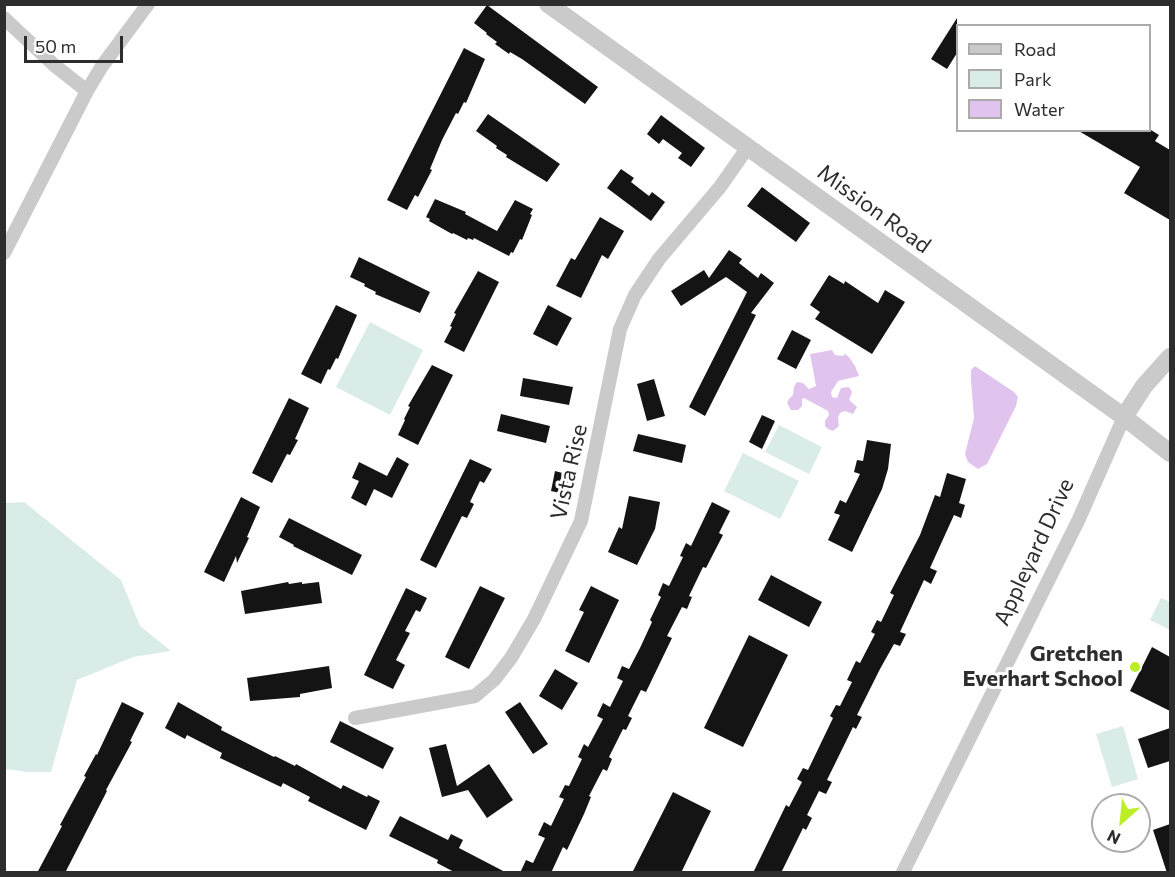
<!DOCTYPE html>
<html>
<head>
<meta charset="utf-8">
<style>
  body { margin:0 }
  #map { position:relative; width:1175px; height:877px; overflow:hidden; background:#fff; font-family:Commissioner,sans-serif }
  canvas { display:block }
  .frame { position:absolute; inset:0; border:6px solid #2d2d2d; pointer-events:none }
  .legend { position:absolute; left:956px; top:24px; width:195px; height:108px; box-sizing:border-box; background:#fff; border:2px solid #ababab; margin:0; padding:8px 10px; list-style:none; font-size:18px; color:#2d2d2d }
  .legend li { display:flex; align-items:center; gap:12px; height:30px }
  .legend b { width:30px; border:2px solid #ababab }
  .north { position:absolute; left:1091px; top:793px; width:60px; height:60px; box-sizing:border-box; background:#fff; border:2px solid #ababab; border-radius:50%; rotate:207deg; font-size:16px; font-weight:700; line-height:24px; text-align:center; color:#2d2d2d }
  .north::after { content:''; display:block; margin:auto; width:21px; height:27px; background:#bcee25; clip-path:polygon(50% 0,100% 100%,50% 72%,0 100%) }
  .scale { position:absolute; left:24px; top:36px; width:99px; height:27px; box-sizing:border-box; border:3px solid #2d2d2d; border-top:0; padding-left:8px; font-size:18px; line-height:21px; white-space:nowrap; color:#2d2d2d; -webkit-text-stroke:4px #fff; paint-order:stroke }
</style>
</head>
<body>
<div id="map">
<canvas width="1175" height="877"></canvas>
<div class="frame"></div>
<ul class="legend">
<li><b style="height:8px;background:#cacaca"></b>Road</li>
<li><b style="height:16px;background:#daece8"></b>Park</li>
<li><b style="height:16px;background:#e1c4ed"></b>Water</li>
</ul>
<div class="north">N</div>
<div class="scale">50 m</div>
</div>
<script>
const context = document.querySelector('canvas').getContext('2d');
context.lineJoin = 'round';
function fillPath(path, color) { context.fillStyle = color; context.fill(path, 'evenodd'); }
const shape = rows => new Path2D(rows.map(r => 'M' + r).join(''));
function trace(path, color, width, dash) { context.strokeStyle = color; context.lineWidth = width; context.lineCap = dash ? 'butt' : 'round'; context.setLineDash(dash || []); context.stroke(path); }
function label(font, color, halo, rows, align = 'center') {
  context.font = font + ' Commissioner,sans-serif'; context.lineWidth = 6; context.setLineDash([]); context.textBaseline = 'middle'; context.strokeStyle = halo; context.fillStyle = color; for (const [text, x, y, turn = 0] of rows) {
    context.save(); context.translate(x, y); context.rotate((+turn || 0) * Math.PI / 180); context.textAlign = isNaN(turn) ? turn : align; if (halo) context.strokeText(text, 0, 0); context.fillText(text, 0, 0); context.restore();
  }
}
fillPath(shape([
  [370,322,423,350,390,415,336,387],
  [779,425,822,447,809,474,765,452],
  [743,453,799,481,780,519,724,491],
  [24,502,121,580,140,626,171,651,133,657,77,680,51,772,28,772,5,769,5,503],
  [1161,598,1170,602,1170,630,1150,620],
  [1123,726,1138,779,1112,787,1096,734]
]), '#daece8');
fillPath(shape([
  [832,350,835,355,843,356,845,354,849,357,855,366,859,376,838,381,831,392,832,397,837,398,841,388,849,387,852,392,849,400,857,407,853,414,845,411,840,413,838,417,839,426,833,431,828,429,825,426,825,421,829,415,828,411,804,398,802,399,802,406,798,410,791,410,787,403,789,399,793,395,794,387,797,382,803,383,809,389,816,386,810,354],
  [975,366,1014,392,1018,397,1016,406,987,464,978,469,968,462,965,454,974,418,971,380,971,370]
]), '#e1c4ed');
fillPath(shape([
  [487,5,598,87,585,104,522,59,510,52,509,54,495,44,497,42,486,34,487,33,474,23],
  [957,18,957,53,947,69,931,59],
  [464,48,485,59,466,103,464,102,458,114,456,113,442,140,430,169,432,170,418,197,415,195,407,210,387,200],
  [488,114,560,164,547,182,506,157,507,155,496,148,497,146,476,131],
  [661,115,705,148,691,167,678,158,682,153,663,139,659,144,647,134],
  [1077,130,1151,130,1159,135,1155,141,1170,150,1170,220,1124,193,1140,167],
  [621,169,634,178,631,182,649,196,652,192,665,202,651,221,607,188],
  [762,187,810,223,796,242,747,206],
  [435,199,466,212,465,214,497,231,515,200,533,209,530,214,532,215,522,240,520,239,513,253,511,252,509,256,474,238,473,240,468,238,467,240,453,233,452,234,429,221,430,219,426,217],
  [600,217,624,231,608,259,602,255,581,298,556,286,571,258,575,260],
  [729,250,742,259,739,263,758,278,761,273,774,283,751,313,756,315,705,416,689,407,747,292,726,277,681,306,671,291,704,270,709,278],
  [359,257,430,292,420,313,375,294,376,292,364,286,365,284,350,277],
  [478,271,499,282,464,352,444,342,452,327,450,326,456,314,454,313],
  [829,275,844,284,845,281,878,303,885,290,905,302,872,354,815,319,820,312,810,305],
  [336,305,357,315,338,359,336,358,330,370,328,369,321,384,301,374],
  [548,305,572,318,557,346,533,334],
  [792,330,811,340,796,369,777,359],
  [432,365,453,375,418,445,398,435,405,420,404,419,410,407,408,406],
  [523,378,573,387,569,405,520,396],
  [654,379,665,416,647,421,637,384],
  [289,398,309,408,295,439,298,440,290,455,287,454,272,483,252,473],
  [501,414,550,426,546,443,497,431],
  [762,415,775,421,762,449,749,442],
  [638,434,686,445,682,463,633,451],
  [867,440,891,444,888,469,882,489,852,552,828,540,840,515,834,513,840,500,846,503,860,474,854,472,857,460,863,461],
  [397,457,409,464,392,498,374,489,366,506,351,498,359,481,352,478,359,462,387,476],
  [470,459,492,469,484,483,480,481,470,502,474,504,467,518,462,516,436,568,420,560],
  [555,471,570,475,565,494,551,491],
  [947,473,966,479,959,503,965,505,961,518,954,515,930,568,937,571,931,584,924,580,900,632,906,634,900,646,894,644,880,669,857,715,862,717,856,729,853,727,827,780,832,782,826,794,819,791,807,815,812,818,806,830,803,828,781,873,753,873,786,805,789,807,802,782,797,779,803,768,808,770,833,718,830,716,836,705,840,706,852,682,847,680,856,661,860,663,875,634,871,632,877,620,881,622,894,595,890,593,920,535,935,495,940,497],
  [629,496,660,502,655,529,637,565,608,552,619,527,622,529],
  [241,497,260,507,247,537,249,538,237,563,236,556,224,582,204,572],
  [712,502,730,511,719,533,723,535,706,568,703,567,689,596,692,597,687,609,682,607,667,636,672,638,646,692,641,690,628,716,632,718,626,730,623,729,609,757,612,759,607,771,603,769,589,796,591,797,584,814,567,850,563,847,551,873,520,873,526,860,533,863,545,838,538,835,544,822,551,826,564,799,559,797,565,785,569,786,582,759,578,757,584,744,588,747,603,719,597,716,603,703,610,707,623,681,617,678,622,666,629,669,640,648,652,622,650,620,661,597,658,595,663,583,669,586,683,557,680,556,686,543,691,546],
  [289,518,362,555,352,575,293,546,294,545,279,537],
  [771,575,822,602,809,627,758,600],
  [288,582,289,584,302,582,302,584,319,582,322,603,245,614,241,591],
  [480,586,505,598,469,669,445,657],
  [591,586,619,600,589,663,565,651,584,612,579,610],
  [406,588,427,598,420,612,416,610,405,631,410,633,396,660,405,665,393,689,364,675],
  [749,635,788,655,743,747,704,728],
  [1152,647,1170,657,1170,711,1130,691],
  [329,666,332,688,300,694,300,697,250,701,247,678],
  [555,669,578,683,562,710,539,696],
  [122,702,144,713,130,741,132,742,106,790,107,791,65,873,37,873,62,826,60,825,86,777,84,776,96,754,97,755],
  [178,702,222,727,221,730,274,757,275,756,295,766,296,764,341,789,343,785,367,797,368,795,380,801,366,830,308,801,310,797,283,783,281,787,220,758,222,753,187,735,185,739,165,728],
  [520,702,548,744,533,754,505,712],
  [340,721,394,748,383,769,330,742],
  [1170,728,1170,761,1148,768,1138,739],
  [446,744,457,786,489,764,513,800,487,818,468,790,442,797,429,748],
  [673,792,711,811,703,827,681,873,632,873],
  [400,816,448,840,451,834,463,840,459,848,507,873,456,873,437,863,438,860,389,836],
  [1170,824,1170,873,1167,873,1153,830]
]), '#141414');
trace(shape([
  [4,18,54,65,87,91],
  [4,253,87,91,102,66,148,4],
  [355,718,475,696,494,680,511,658,534,619,581,521,620,329,635,295,659,259,720,187,748,147],
  [903,872,1078,521,1124,417]
]), '#cacaca', 14);
trace(shape([
  [548,4,1124,417,1170,453],
  [1124,417,1144,386,1170,357]
]), '#cacaca', 18);
for (const [x, y, r, color] of [
  [1135,667,6,"#bcee25"]
]) { const dot = new Path2D(); dot.arc(x, y, r, 0, 2 * Math.PI); context.fillStyle = color; context.fill(dot); trace(dot, '#fff', 2); }
label('22px', '#2d2d2d', '#fff', [
  ["Mission Road",874,209,36],
  ["Vista Rise",569,472,-77],
  ["Appleyard Drive",1034,552,-65]
]);
label('bold 22px', '#2d2d2d', '#fff', [
  ["Gretchen",1123,654],
  ["Everhart School",1123,679]
], 'right');
</script>
</body>
</html>
